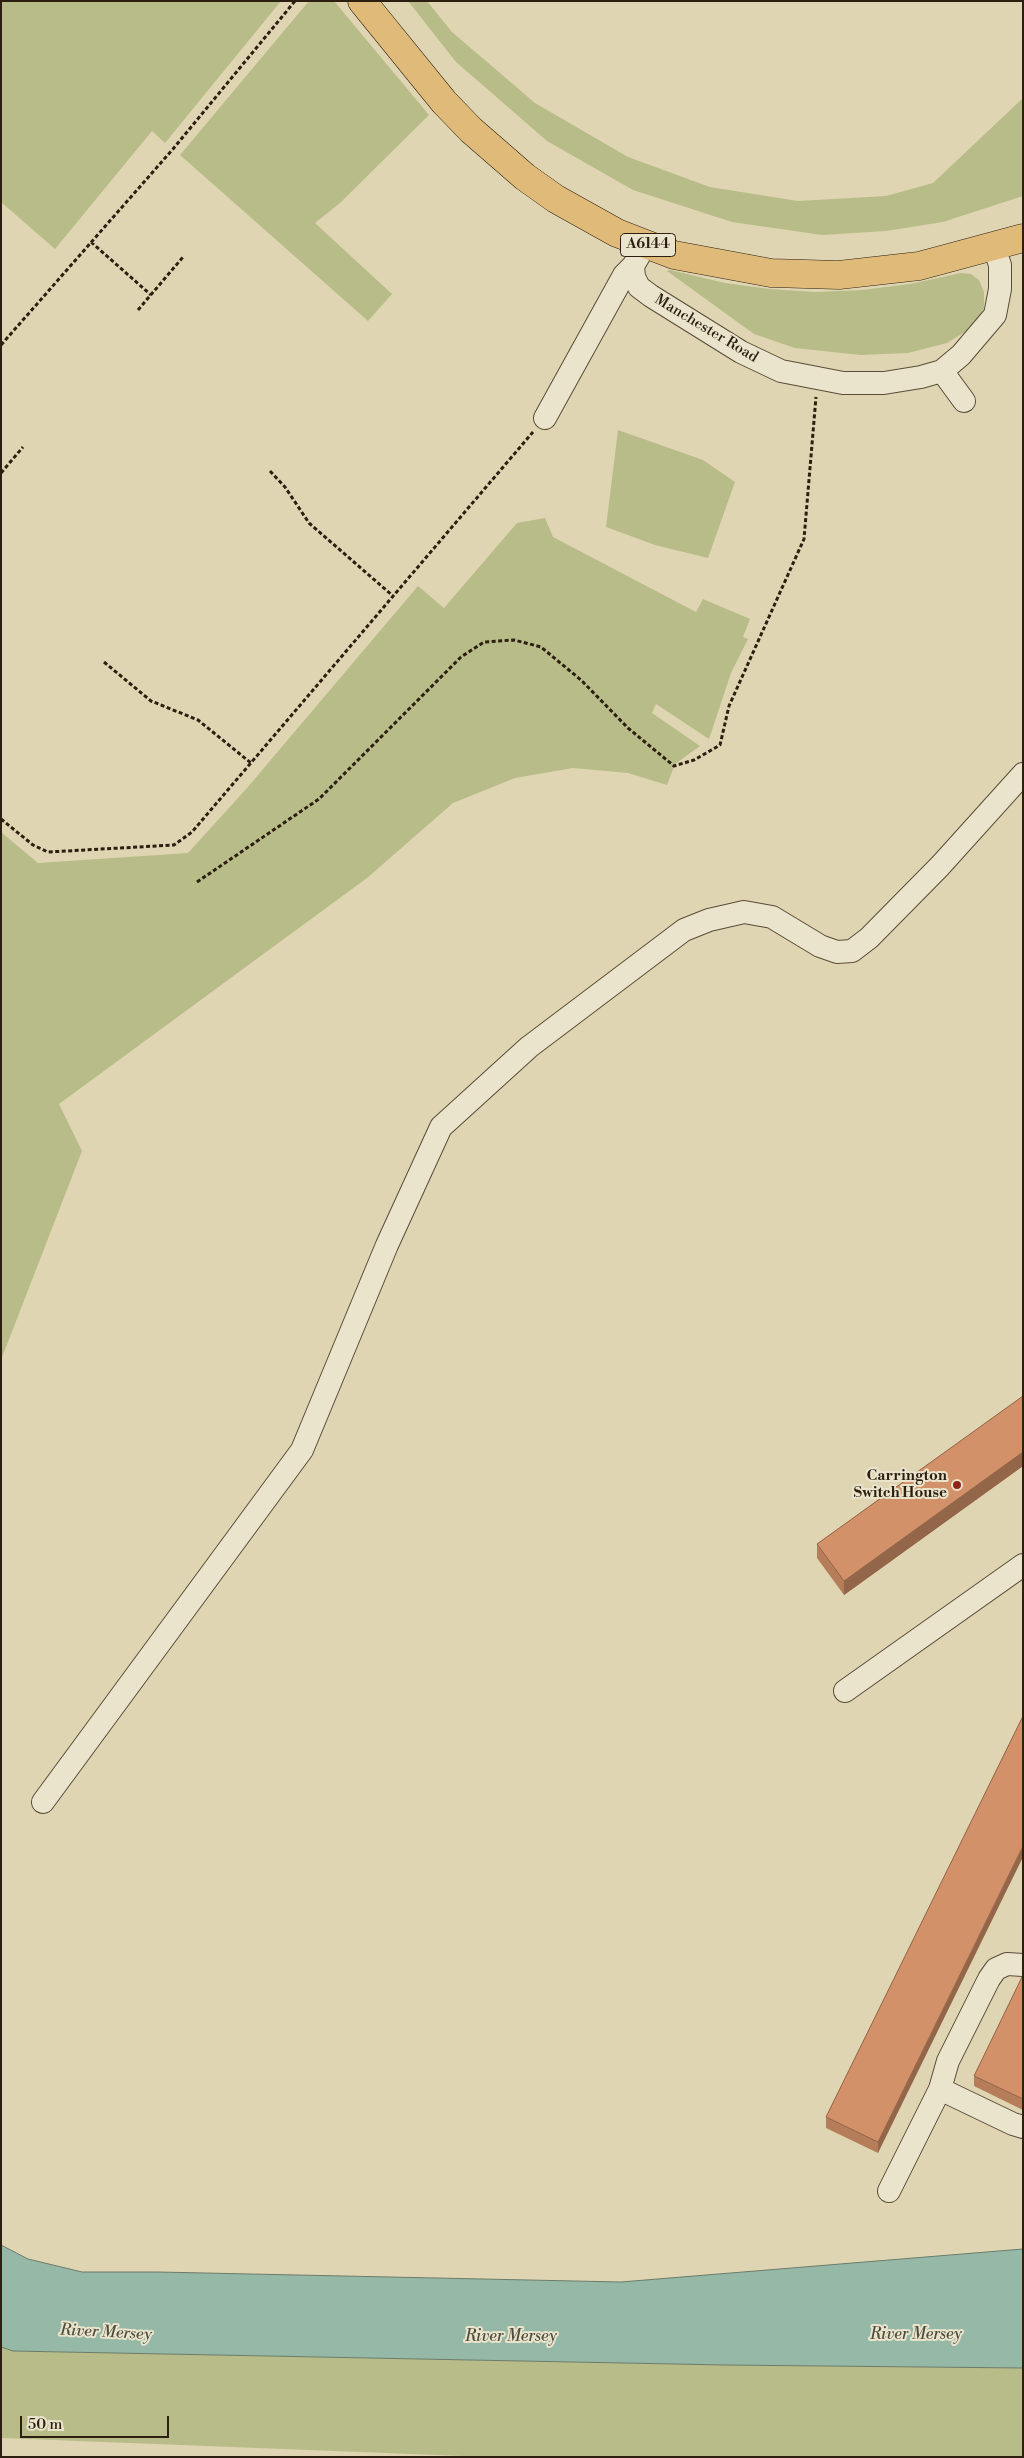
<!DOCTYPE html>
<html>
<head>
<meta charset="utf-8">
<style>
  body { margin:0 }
  #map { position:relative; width:1024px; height:2458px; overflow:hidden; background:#e0d5b2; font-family:"Libre Bodoni",serif }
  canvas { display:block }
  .frame { position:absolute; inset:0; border:2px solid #2c1f10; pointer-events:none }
  .scale { position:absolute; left:20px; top:2416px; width:149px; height:22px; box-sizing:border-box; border:2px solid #2c1f10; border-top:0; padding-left:6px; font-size:15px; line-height:18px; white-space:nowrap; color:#2c1f10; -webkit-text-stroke:4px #ebe4cd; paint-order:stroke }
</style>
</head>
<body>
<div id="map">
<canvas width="1024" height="2458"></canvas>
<div class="frame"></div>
<div class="scale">50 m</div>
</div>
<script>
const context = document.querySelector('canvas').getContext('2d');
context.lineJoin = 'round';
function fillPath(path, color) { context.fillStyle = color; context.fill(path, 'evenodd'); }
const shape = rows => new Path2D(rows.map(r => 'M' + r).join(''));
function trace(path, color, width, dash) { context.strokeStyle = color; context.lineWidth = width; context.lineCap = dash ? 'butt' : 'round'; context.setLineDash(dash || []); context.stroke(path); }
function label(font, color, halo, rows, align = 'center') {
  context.font = font + ' "Libre Bodoni",serif'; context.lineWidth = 4; context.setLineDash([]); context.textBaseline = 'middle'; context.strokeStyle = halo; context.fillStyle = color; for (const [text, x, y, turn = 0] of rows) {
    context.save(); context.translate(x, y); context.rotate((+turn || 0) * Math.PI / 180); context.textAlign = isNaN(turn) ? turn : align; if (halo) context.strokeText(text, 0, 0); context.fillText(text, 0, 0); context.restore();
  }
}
fillPath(shape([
  [1,1,281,1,165,143,152,131,55,249,1,202],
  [309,1,334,1,429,115,340,203,315,223,392,294,368,321,180,155],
  [408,1,427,1,452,32,535,103,628,157,710,187,798,201,886,196,933,183,1023,98,1023,196,943,222,886,231,822,235,732,222,633,190,547,141,456,62],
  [670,270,725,283,770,289,815,292,862,290,910,284,961,273,971,274,979,280,984,292,984,308,973,327,947,343,908,353,861,355,795,348,754,334,667,271],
  [618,430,703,460,735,482,708,558,655,545,606,527],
  [545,518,553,537,696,612,703,599,750,619,743,637,748,639,731,673,709,739,656,704,652,713,700,746,675,764,667,785,628,773,573,768,515,778,453,803,367,878,59,1104,82,1151,1,1360,1,832,38,863,188,853,247,788,418,586,444,608,517,523],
  [1,2347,13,2351,725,2365,1023,2368,1023,2457,488,2457,1,2438]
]), '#b8bc88');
const water = shape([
  [1,2245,28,2259,82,2272,158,2272,621,2282,1023,2249,1023,2368,725,2365,13,2351,1,2347,1,2245]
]);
fillPath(water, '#95b9a6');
trace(water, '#6b7b6a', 1);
const minor = shape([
  [646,244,633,266,634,277,639,287,651,296,741,352,781,371,843,383,884,383,921,377,942,371,961,355,995,315,1000,289,1000,265,994,247],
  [942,371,964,401],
  [545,418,624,275,633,266],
  [845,1691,1023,1565],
  [43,1802,302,1450,387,1245,441,1127,529,1047,684,930,709,920,744,912,772,917,820,946,837,952,852,951,869,938,940,866,1023,774],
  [940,2089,1013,2124,1023,2127],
  [889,2191,940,2089,948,2061,989,1979,996,1969,1007,1964,1023,1965]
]);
const major = shape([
  [362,1,444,102,471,130,525,177,556,199,617,233,674,255,771,273,839,275,919,266,1023,238]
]);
trace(minor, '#594c38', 24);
trace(major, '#2c1f10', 29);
trace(shape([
  [91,242,151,295],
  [138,310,183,257],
  [1,345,173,149,295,1],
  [270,471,285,487,309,523,393,596],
  [1,473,23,447],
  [104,662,151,701,198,720,251,763],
  [1,819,33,845,48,852,174,845,192,832,533,432],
  [197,882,319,799,461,657,484,642,514,640,541,647,581,680,628,728,674,766,694,760,720,745,729,706,804,539,816,397]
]), '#2c1f10', 3, [4, 2.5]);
trace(minor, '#ebe4cd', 22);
trace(major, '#e0ba79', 28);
fillPath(shape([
  [1023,1396,1023,1466,844,1595,817,1558,817,1544],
  [1023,1716,878,2153,826,2128,826,2117],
  [1023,1975,1023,2110,974,2086,974,2076]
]), '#b57d59');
fillPath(shape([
  [1023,1452,1023,1466,844,1595,844,1581],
  [1023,1846,1023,1857,878,2153,878,2142]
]), '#936649');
const building = shape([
  [1023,1396,1023,1452,844,1581,817,1544,1023,1396],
  [1023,1716,1023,1846,878,2142,826,2117,1023,1716],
  [1023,1975,1023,2099,974,2076,1023,1975]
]);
fillPath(building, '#d29168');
trace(building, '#936649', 1);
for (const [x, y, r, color] of [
  [957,1485,5,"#8f2418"]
]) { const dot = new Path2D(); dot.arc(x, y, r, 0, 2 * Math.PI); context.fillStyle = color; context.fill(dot); trace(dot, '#ebe4cd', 2); }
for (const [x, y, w] of [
  [648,245,55]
]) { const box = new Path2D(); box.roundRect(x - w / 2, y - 11.5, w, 23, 4); context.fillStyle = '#ebe4cd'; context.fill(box); trace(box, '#2c1f10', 1); }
label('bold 14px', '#2c1f10', null, [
  ["A6144",648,245]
]);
label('15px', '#2c1f10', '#ebe4cd', [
  ["Manchester Road",706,329,31]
]);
label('bold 15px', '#2c1f10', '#ebe4cd', [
  ["Carrington",947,1476],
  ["Switch House",947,1493]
], 'right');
label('italic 16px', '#4c4d3d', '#ebe4cd', [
  ["River Mersey",106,2333,3],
  ["River Mersey",916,2335],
  ["River Mersey",511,2337]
]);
</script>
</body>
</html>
